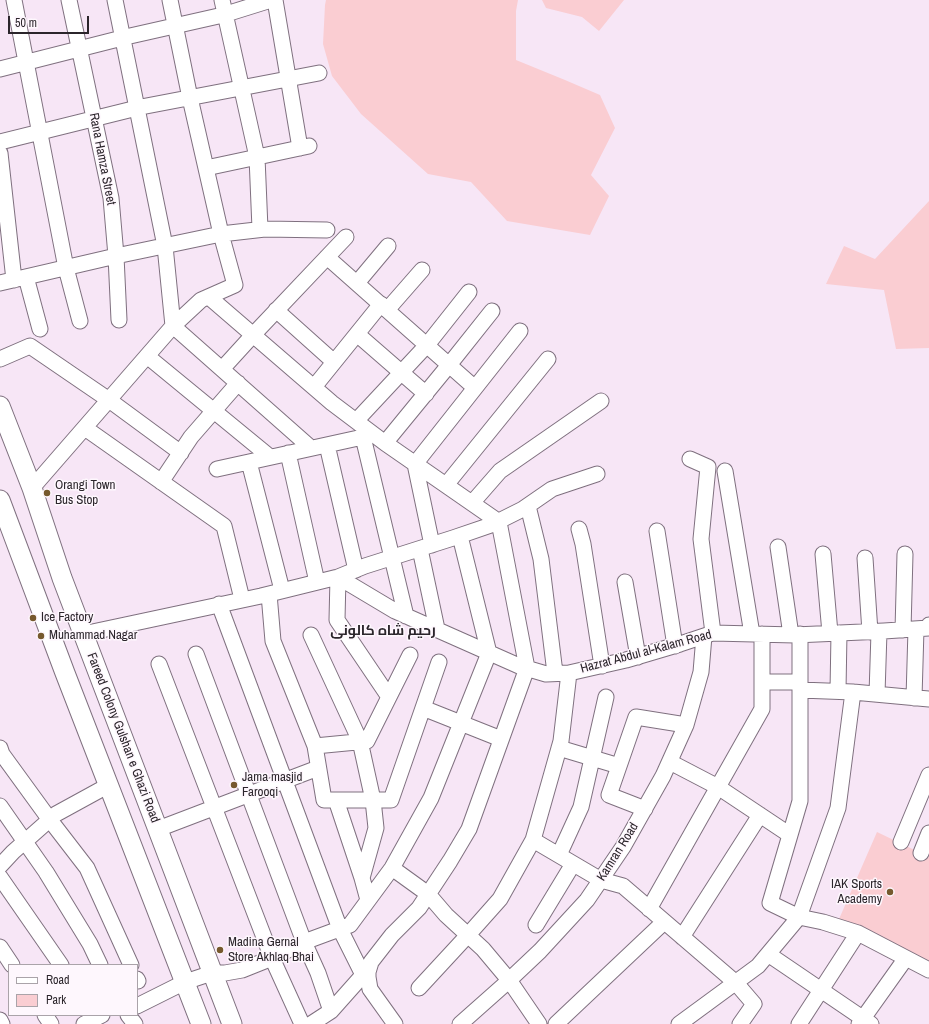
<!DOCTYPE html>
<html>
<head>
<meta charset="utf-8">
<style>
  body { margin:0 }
  #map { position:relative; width:929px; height:1024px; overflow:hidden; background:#f7e6f6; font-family:"Archivo Narrow",sans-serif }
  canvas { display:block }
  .legend { position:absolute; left:8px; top:964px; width:130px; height:52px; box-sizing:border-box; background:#fef7fd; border:1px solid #aaa3a9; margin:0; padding:5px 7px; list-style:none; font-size:12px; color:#2b252b }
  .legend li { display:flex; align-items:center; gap:8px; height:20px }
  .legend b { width:20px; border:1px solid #aaa3a9 }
  .scale { position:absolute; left:8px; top:16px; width:81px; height:18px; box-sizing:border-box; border:2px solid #2b252b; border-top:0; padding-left:5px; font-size:12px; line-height:14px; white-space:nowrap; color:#2b252b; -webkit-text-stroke:3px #fef7fd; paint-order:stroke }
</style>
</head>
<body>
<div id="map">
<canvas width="929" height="1024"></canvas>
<ul class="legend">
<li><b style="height:5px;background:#fff"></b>Road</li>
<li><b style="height:11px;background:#facdd2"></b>Park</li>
</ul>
<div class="scale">50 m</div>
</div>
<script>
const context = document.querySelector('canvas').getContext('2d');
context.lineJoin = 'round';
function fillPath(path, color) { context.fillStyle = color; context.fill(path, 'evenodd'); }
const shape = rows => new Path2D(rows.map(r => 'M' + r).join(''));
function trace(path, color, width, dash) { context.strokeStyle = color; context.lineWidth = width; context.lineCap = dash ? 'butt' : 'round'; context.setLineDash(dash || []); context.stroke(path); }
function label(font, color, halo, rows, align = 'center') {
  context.font = font + ' "Archivo Narrow",Cairo,sans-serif'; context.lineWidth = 3; context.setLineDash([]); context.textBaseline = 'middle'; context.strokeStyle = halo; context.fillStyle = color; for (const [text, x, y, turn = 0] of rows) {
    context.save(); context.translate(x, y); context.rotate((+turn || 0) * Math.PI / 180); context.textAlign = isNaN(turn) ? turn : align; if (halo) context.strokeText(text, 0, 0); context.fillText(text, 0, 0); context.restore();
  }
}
fillPath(shape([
  [326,0,518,0,516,11,516,60,565,80,600,95,615,128,591,175,609,196,590,235,507,221,471,182,428,174,361,114,332,76,323,44,325,5],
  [542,0,624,0,599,31,582,17,546,8],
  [929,201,929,348,896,349,884,290,826,284,844,246,875,259],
  [877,832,929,857,929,970,836,926]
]), '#facdd2');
const minor = shape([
  [14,0,66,268,80,321],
  [69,0,111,198,116,256,119,320],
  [115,0,165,246,173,326,311,448],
  [222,0,257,157,260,229],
  [275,0,300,148],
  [0,69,130,36,223,15,271,0],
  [0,142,141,107,319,73],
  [0,153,14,280],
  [206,168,309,146],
  [327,257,475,388],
  [26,277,40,329],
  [0,283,116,256,221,234,265,229,327,230],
  [357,283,388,246],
  [209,297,332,403,385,443,499,522,527,668,469,829,450,861,419,908,392,935,371,962,368,972,368,977,370,989,395,1024],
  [276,310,334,362],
  [387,310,422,270],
  [357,334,426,394],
  [147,356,270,457],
  [0,359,30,346,109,400,181,453],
  [222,369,253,335,346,237],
  [314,387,381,304],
  [356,421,427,345,469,292],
  [85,428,224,526,242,599],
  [363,437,406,616],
  [385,443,449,365,492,311],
  [327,445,356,570],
  [288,453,317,582],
  [690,459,708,467,701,539,713,633],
  [249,462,282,590],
  [217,469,372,435],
  [725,471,752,634],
  [161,482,191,437,238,383],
  [446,485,548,359],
  [32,488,173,326,201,300,235,285,221,234,190,98,170,0],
  [472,503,500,471,601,401],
  [528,506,541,559,555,673],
  [579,529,583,544,602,666],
  [657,531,675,646],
  [432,545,415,464,520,331],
  [778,547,791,635],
  [420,549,437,629],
  [823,554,830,633],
  [865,558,870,632],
  [338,577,395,611,519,666,546,674,569,673,626,660,680,644,713,633,795,635,884,631,929,628,929,625],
  [338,577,337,620,389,697],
  [625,582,638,657],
  [269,594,273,641,315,746,324,800,391,800,439,662],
  [219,604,340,929,363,975,368,977],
  [903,630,905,554],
  [83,634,261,596,338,577,365,566,453,538,491,525,523,509,552,489,597,474],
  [800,634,800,801,770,903,799,917,823,922,858,933,929,970],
  [311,635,360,741,373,800,376,828,362,878,368,900],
  [196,654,304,942,318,973,331,1011],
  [159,664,272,958,302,1024],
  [762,682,800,682],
  [800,690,853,692,929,699],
  [838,691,839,633],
  [877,694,879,632],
  [914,698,916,629],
  [423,708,501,739],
  [315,746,367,741,410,655],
  [0,748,2,754,50,820,87,868,131,965],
  [559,748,619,766],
  [670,762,718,787,790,835],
  [336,800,362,878],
  [0,806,46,872,90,944,100,965],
  [645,809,609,795,636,717,686,725],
  [158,829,318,768],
  [533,840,601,880,623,886,736,983,754,1004,740,1024],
  [901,842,929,775],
  [921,853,929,833],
  [559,855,581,807,606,697],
  [0,866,13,852,56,814,109,785],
  [392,868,428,894,446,915,483,949,509,980,539,1024],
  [0,877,61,965],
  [649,909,762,709,762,634],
  [536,925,573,864],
  [682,937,760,815],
  [0,947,12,965],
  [768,954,871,1024],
  [137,979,138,981],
  [419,988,468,935,500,899,533,840,561,741,569,673],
  [137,1006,185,982,212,973,225,973,242,970,272,958,304,942,350,925,392,868,431,798,489,653,460,536],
  [45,1015,51,1024],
  [128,1015,135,1024],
  [0,1020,2,1024],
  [84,1024,102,1015],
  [311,1024,331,1011,363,975],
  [460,1024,504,985,540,951,587,900,623,847,663,776,686,725,701,672,704,636],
  [556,1024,664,922],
  [679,1024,758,966,799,917,838,808,853,692],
  [799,1024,858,933],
  [859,1024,906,958]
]);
const major = shape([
  [0,406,32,488,62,578,232,1024],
  [0,500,65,673,201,1024]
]);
trace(minor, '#7f707f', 17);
trace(major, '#7f707f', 21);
trace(minor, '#fff', 15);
trace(major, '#fff', 19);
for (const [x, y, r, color] of [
  [47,493,4,"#76592d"],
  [33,618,4,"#76592d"],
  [41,636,4,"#76592d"],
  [234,785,4,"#76592d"],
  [890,892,4,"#76592d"],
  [220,950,4,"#76592d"]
]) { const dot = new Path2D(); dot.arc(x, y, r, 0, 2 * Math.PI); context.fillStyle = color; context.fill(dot); trace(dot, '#fef7fd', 1.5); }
label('13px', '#2b252b', '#fef7fd', [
  ["Rana Hamza Street",102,159,79],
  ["Hazrat Abdul al-Kalam Road",646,652,-15],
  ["Fareed Colony Gulshan e Ghazi Road",123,738,69],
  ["Kamran Road",618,852,-58]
]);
label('13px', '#2b252b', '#fef7fd', [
  ["Orangi Town",55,486],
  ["Bus Stop",55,501],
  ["Ice Factory",41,618],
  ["Muhammad Nagar",49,636],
  ["Jama masjid",242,778],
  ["Farooqi",242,793],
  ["IAK Sports",882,885,"right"],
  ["Academy",882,900,"right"],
  ["Madina Gernal",228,943],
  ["Store Akhlaq Bhai",228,958]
], 'left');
label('bold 14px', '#2b252b', '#fef7fd', [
  ["رحیم شاہ کالونی",383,631]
]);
</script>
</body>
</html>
